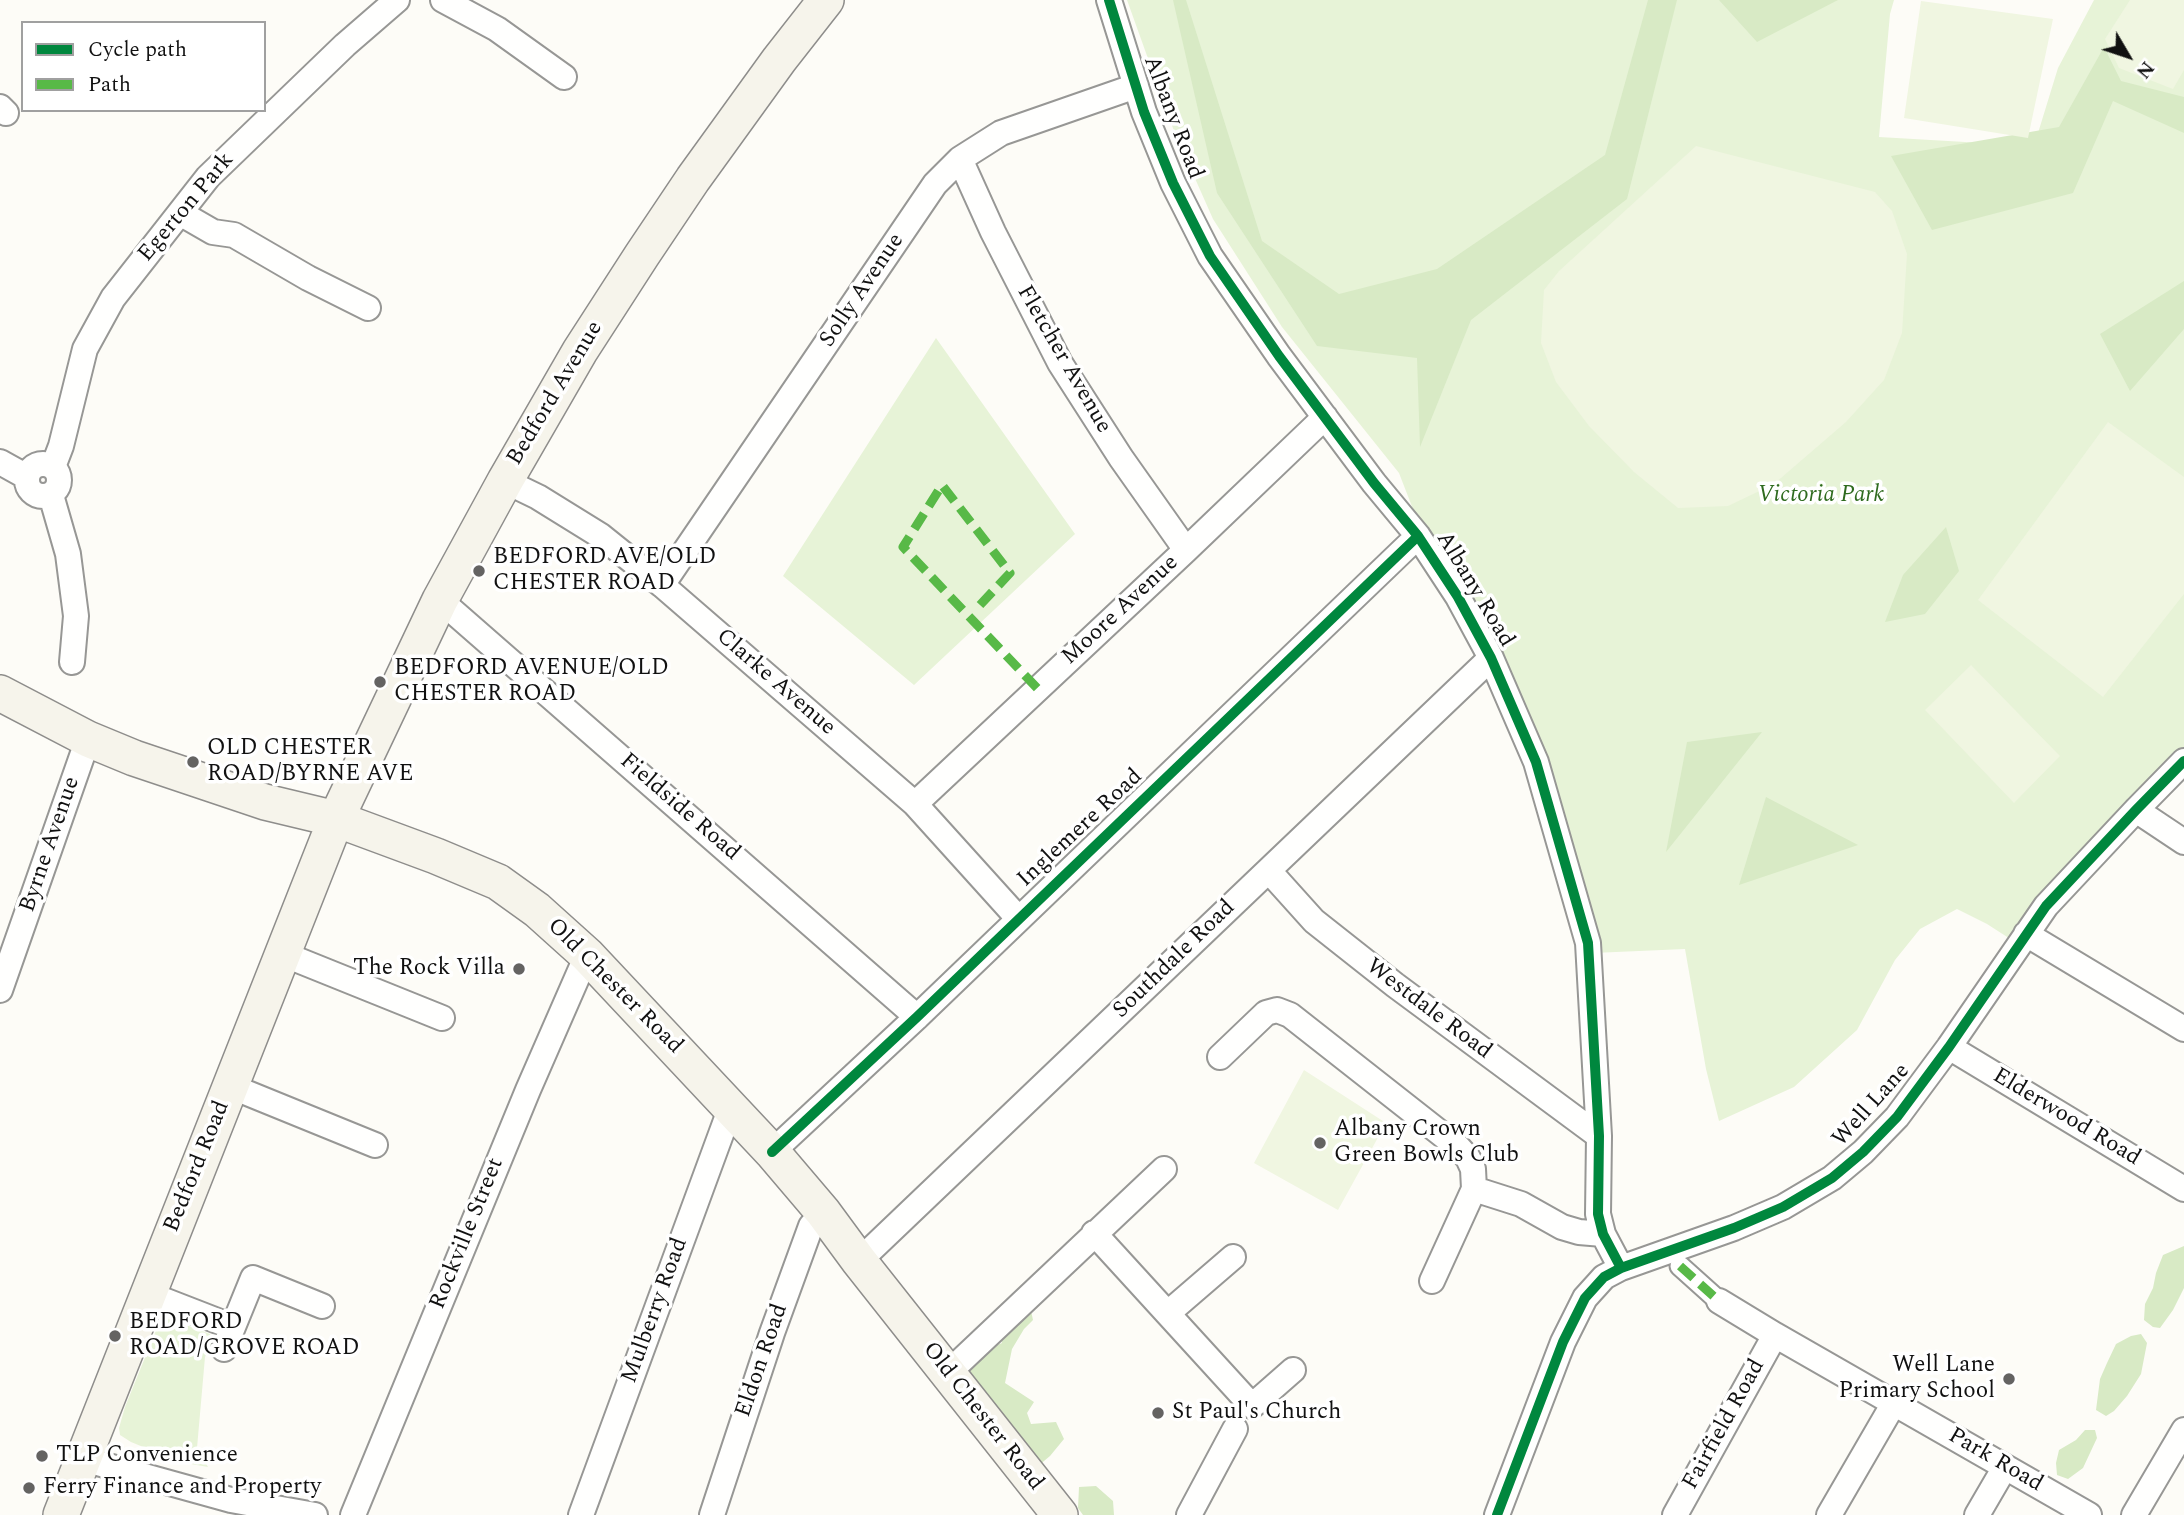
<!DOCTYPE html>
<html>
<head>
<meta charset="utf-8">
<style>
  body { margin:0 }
  #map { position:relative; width:2184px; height:1515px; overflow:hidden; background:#fdfcf7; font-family:Spectral,serif }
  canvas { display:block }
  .legend { position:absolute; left:21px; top:21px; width:245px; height:91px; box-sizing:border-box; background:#fff; border:2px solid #a0a0a0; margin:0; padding:9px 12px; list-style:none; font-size:21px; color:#111 }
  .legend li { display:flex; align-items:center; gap:14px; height:35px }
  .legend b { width:35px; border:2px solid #a0a0a0 }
  .north { position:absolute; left:2093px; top:21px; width:70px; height:70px; -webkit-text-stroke:5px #fff; paint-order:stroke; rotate:129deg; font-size:19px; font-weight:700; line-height:28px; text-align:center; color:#111 }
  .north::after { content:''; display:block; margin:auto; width:24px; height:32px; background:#111; clip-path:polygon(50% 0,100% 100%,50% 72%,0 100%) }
</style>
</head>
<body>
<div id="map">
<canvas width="2184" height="1515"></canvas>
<ul class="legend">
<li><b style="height:9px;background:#00873e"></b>Cycle path</li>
<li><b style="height:9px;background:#58b947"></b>Path</li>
</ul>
<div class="north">N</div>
</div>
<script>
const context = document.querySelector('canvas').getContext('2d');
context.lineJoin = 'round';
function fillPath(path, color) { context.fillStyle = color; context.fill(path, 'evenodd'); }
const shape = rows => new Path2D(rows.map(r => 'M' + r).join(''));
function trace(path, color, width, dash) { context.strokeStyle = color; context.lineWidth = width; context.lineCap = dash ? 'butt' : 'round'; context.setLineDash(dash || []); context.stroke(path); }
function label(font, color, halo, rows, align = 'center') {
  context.font = font + ' Spectral,serif'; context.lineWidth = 7; context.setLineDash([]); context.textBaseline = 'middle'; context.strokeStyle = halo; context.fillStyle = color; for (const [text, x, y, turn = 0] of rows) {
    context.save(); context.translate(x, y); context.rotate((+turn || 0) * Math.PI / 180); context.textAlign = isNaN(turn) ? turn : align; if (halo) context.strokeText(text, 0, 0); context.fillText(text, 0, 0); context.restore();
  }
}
fillPath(shape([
  [1127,0,1894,0,1890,14,1879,137,2034,146,2058,68,2094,0,2184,0,2184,756,2015,942,1987,924,1957,909,1920,929,1895,960,1857,1030,1794,1087,1719,1121,1706,1069,1685,949,1593,953,1539,762,1423,535,1399,473,1282,327,1213,219,1174,131],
  [936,338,1075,534,914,685,783,576],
  [166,1319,173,1320,210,1334,213,1340,205,1357,197,1448,208,1467,180,1462,131,1442,120,1435,119,1428,125,1407,159,1323]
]), '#e7f3d7');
fillPath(shape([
  [1173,0,1186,0,1262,241,1339,294,1437,269,1605,155,1648,0,1677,0,1627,199,1471,320,1420,447,1417,358,1317,346,1217,193],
  [1719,0,1838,0,1757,42],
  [2104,47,2121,81,2184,97,2184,133,2113,101,2073,193,1932,230,1891,156,2059,127],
  [2184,281,2184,329,2130,391,2100,334],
  [1946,527,1959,571,1925,614,1885,622,1903,575],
  [1762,732,1666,852,1687,742],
  [1766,797,1858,845,1739,885],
  [2184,1246,2184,1288,2173,1310,2160,1328,2153,1327,2144,1320,2145,1304,2153,1288,2156,1273,2163,1255],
  [1030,1306,1033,1320,1024,1329,1012,1349,1005,1383,1034,1402,1027,1413,1031,1424,1056,1422,1064,1439,1050,1456,1038,1466,963,1376,992,1347,1002,1343,999,1334],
  [2141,1334,2147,1343,2141,1374,2127,1396,2114,1411,2106,1416,2096,1410,2100,1379,2107,1363,2116,1344,2131,1336],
  [2085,1430,2095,1430,2097,1438,2083,1468,2068,1479,2057,1475,2056,1463,2059,1450,2076,1440],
  [1096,1486,1113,1501,1114,1515,1083,1515,1078,1508,1079,1487]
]), '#d8eac5');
fillPath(shape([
  [2130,0,2184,0,2184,70,2173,89,2119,68,2105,39],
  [1921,1,2053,19,2028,138,1904,118],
  [1696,146,1875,192,1892,211,1907,254,1902,333,1884,380,1846,422,1774,484,1728,506,1678,508,1634,472,1589,426,1556,382,1541,343,1544,290,1559,271],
  [2108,422,2184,477,2184,594,2103,697,1978,600],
  [1971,665,2060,756,2014,803,1925,710],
  [1304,1070,1386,1123,1338,1210,1254,1163]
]), '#f0f6e1');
const pedestrian = shape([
  [1680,1266,1719,1301]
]);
const minor = shape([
  [443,0,497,29,564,77],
  [1109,0,1144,112,1173,183,1210,256,1279,356,1374,483,1418,536,1458,597,1491,658,1536,762,1588,943,1599,1136,1598,1214,1603,1234,1621,1268],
  [0,107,6,113],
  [960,159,993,232,1060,363,1121,458,1186,550],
  [180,213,213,232,234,235,308,278,368,308],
  [0,462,27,477],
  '27 480a16 16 0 1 1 32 0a16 16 0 1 1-32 0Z',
  [53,467,61,446,85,349,113,298,208,177,345,45,397,0],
  [505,481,538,497,601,536,662,585,915,804,1018,918],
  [51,495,68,554,76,616,72,662],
  [662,585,935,184,960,159,1001,133,1136,86],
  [440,600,917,1017],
  [915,804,1186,550,1325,417],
  [2136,810,2184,842],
  [1269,871,1314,921,1395,985,1599,1136],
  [2026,934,2184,1029],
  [283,954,442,1018],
  [0,990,88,739],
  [1949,1047,2184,1189],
  [1220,1057,1266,1013,1277,1010,1290,1015,1458,1147,1468,1158,1473,1169,1474,1189,1432,1281],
  [230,1086,375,1145],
  [772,1152,917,1017,1418,536],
  [1474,1189,1521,1204,1562,1227,1579,1232,1603,1234],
  [1094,1233,1252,1406,1293,1370],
  [859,1261,1491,658],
  [148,1294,233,1327],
  [1719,1301,1775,1335,2089,1515],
  [1168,1313,1233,1257],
  [224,1349,253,1278,322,1306],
  [948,1373,1164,1169],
  [83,1459,231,1500,315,1515],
  [353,1515,528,1090,587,955],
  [581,1515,731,1107],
  [712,1515,772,1333,811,1226,823,1212],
  [1189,1515,1235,1429],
  [1497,1515,1563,1342,1585,1298,1604,1277,1621,1268,1734,1228,1783,1207,1832,1178,1863,1152,1897,1117,1949,1047,2046,906,2136,810,2184,761],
  [1675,1515,1775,1335],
  [1829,1515,1894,1403],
  [1977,1515,2005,1467],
  [2134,1515,2184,1430]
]);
const secondary = shape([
  [0,693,88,739,134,758,265,802,336,819,436,856,498,882,537,910,587,955,772,1152,823,1212,859,1261,1060,1515],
  [61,1515,336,819,440,600,505,481,580,351,642,255,693,179,779,60,826,0]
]);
trace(pedestrian, '#979795', 23);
trace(minor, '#979795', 28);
trace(secondary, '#8e8d8b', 38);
trace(pedestrian, '#fffffe', 19);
trace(minor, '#fffffe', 24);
trace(secondary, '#f6f4eb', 35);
trace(shape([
  [980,605,1010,573,942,485,903,547,1038,689],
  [1680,1266,1719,1301]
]), '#58b947', 9, [18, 9]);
trace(shape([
  [1109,0,1144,112,1173,183,1210,256,1279,356,1374,483,1418,536,1458,597,1491,658,1536,762,1588,943,1599,1136,1598,1214,1603,1234,1621,1268],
  [772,1152,917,1017,1418,536],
  [1497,1515,1563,1342,1585,1298,1604,1277,1621,1268,1734,1228,1783,1207,1832,1178,1863,1152,1897,1117,1949,1047,2046,906,2136,810,2184,761]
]), '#00873e', 10);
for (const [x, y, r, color] of [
  [479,571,7,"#646362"],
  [380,682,7,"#646362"],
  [193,762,7,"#646362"],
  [519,969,7,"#646362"],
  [1320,1143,7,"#646362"],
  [115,1336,7,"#646362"],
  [2009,1379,7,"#646362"],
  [1158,1413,7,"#646362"],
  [42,1456,7,"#646362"],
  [29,1488,7,"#646362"]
]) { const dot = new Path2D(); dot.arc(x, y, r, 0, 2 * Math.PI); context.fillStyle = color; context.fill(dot); trace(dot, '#fff', 2.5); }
label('23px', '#111', '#fff', [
  ["Albany Road",1172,118,69],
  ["Egerton Park",187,208,-50],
  ["Solly Avenue",863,291,-56],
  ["Fletcher Avenue",1063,360,60],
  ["Bedford Avenue",556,394,-59],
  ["Albany Road",1474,590,59],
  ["Moore Avenue",1121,611,-43],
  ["Clarke Avenue",775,683,41],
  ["Fieldside Road",679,808,41],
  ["Inglemere Road",1081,829,-43],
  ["Byrne Avenue",51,845,-71],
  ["Southdale Road",1175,960,-44],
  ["Old Chester Road",614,987,45],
  ["Westdale Road",1428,1010,37],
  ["Well Lane",1872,1106,-48],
  ["Elderwood Road",2066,1118,31],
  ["Bedford Road",198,1167,-68],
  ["Rockville Street",468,1234,-68],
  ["Mulberry Road",656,1311,-70],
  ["Eldon Road",763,1361,-71],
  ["Old Chester Road",982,1417,52],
  ["Fairfield Road",1725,1425,-61],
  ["Park Road",1995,1461,30]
]);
label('italic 23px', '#2f6b1f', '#fff', [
  ["Victoria Park",1821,496]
]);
label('23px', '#111', '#fff', [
  ["BEDFORD AVE/OLD",493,558],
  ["CHESTER ROAD",493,584],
  ["BEDFORD AVENUE/OLD",394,669],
  ["CHESTER ROAD",394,695],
  ["OLD CHESTER",207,749],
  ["ROAD/BYRNE AVE",207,775],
  ["The Rock Villa",505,969,"right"],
  ["Albany Crown",1334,1130],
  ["Green Bowls Club",1334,1156],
  ["BEDFORD",129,1323],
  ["ROAD/GROVE ROAD",129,1349],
  ["Well Lane",1995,1366,"right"],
  ["Primary School",1995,1392,"right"],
  ["St Paul's Church",1172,1413],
  ["TLP Convenience",56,1456],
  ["Ferry Finance and Property",43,1488]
], 'left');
</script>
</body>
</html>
